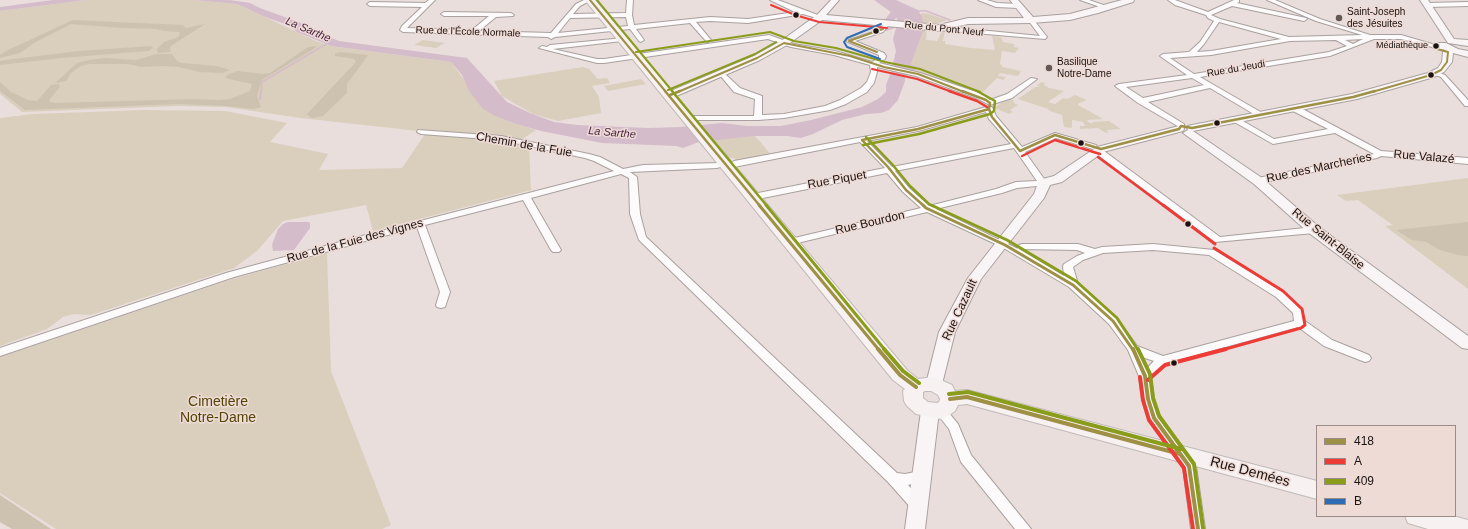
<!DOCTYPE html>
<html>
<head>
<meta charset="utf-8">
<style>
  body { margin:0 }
  #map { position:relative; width:1468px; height:529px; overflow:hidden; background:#e9dedc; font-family:Helvetica,sans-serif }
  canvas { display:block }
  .legend { position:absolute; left:1316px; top:425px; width:140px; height:92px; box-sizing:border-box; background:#efdbd6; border:1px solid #998b87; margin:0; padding:5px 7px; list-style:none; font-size:12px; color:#191210 }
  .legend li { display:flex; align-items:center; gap:8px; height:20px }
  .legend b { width:20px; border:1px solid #998b87 }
</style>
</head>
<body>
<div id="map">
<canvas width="1468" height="529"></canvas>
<ul class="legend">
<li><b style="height:5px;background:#9e9045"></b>418</li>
<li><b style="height:5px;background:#ed3b36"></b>A</li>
<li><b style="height:5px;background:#8a9d1a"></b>409</li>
<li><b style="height:5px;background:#2f6cb3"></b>B</li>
</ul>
</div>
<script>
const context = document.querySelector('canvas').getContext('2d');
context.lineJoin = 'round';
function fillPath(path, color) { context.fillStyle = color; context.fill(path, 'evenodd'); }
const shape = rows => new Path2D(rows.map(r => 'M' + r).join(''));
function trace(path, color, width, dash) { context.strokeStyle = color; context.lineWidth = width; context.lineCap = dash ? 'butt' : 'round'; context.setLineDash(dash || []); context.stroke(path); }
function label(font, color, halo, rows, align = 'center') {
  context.font = font + ' Helvetica,sans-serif'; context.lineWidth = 3; context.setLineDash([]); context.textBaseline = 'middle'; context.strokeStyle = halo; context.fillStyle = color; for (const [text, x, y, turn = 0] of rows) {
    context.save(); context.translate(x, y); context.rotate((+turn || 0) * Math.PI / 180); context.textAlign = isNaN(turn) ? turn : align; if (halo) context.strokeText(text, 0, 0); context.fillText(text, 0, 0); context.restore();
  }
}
fillPath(shape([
  [86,0,192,0,237,4,316,41,331,46,451,62,486,110,516,124,536,130,518,142,300,118,226,107,178,106,22,112,0,94,0,11],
  [924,13,929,14,947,20,934,25,924,26,920,14],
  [924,29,927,29,926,40,937,41,942,31,945,31,943,41,945,41,945,44,971,48,995,50,992,36,1001,37,1003,42,1014,44,1014,47,1019,48,1015,53,1002,51,1000,64,1002,65,1002,67,1021,71,1018,76,1000,73,998,76,1006,77,1003,80,997,78,981,94,915,71,918,68,911,64],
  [423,40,445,43,436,48,414,45],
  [583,67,589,69,598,79,607,78,610,83,592,86,599,97,601,113,558,121,533,114,502,96,494,81],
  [641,79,646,84,608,91,604,86],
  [1041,82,1045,83,1044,85,1049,88,1064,91,1048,102,1055,104,1063,98,1067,99,1075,95,1087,100,1079,103,1078,105,1103,119,1087,120,1088,122,1093,124,1092,122,1109,121,1121,129,1106,130,1109,132,1106,133,1098,128,1080,129,1080,126,1085,126,1083,122,1072,120,1072,127,1071,128,1064,127,1062,115,1050,111,1048,109,1018,99,1035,87,1040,87,1037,86],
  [1006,98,1013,100,1014,103,1018,105,1010,110,1013,112,1009,114,995,108],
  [145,110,225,111,287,123,270,142,328,154,319,170,402,168,425,134,476,138,529,147,531,190,373,231,366,205,283,221,257,251,234,268,91,315,74,314,63,317,47,329,0,346,0,118,33,114],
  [755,136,772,156,736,161,734,158,728,158,713,140],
  [1468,178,1468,289,1385,226,1393,225,1384,219,1358,200,1346,201,1337,195],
  [327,253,331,371,391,525,382,529,56,529,0,493,0,357,232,279]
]), '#dacfbc');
fillPath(shape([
  [73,20,183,25,186,28,205,24,171,46,170,49,171,52,158,53,157,49,164,42,178,37,180,34,179,32,164,31,156,29,122,28,71,24,34,43,20,53,0,58,0,55,6,51],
  [151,46,153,48,148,51,61,58,0,65,0,61,6,60,78,51],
  [316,46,315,48,262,80,257,96,261,107,254,109,226,106,179,104,25,110,0,91,0,82,11,92,28,100,37,101,51,85,59,84,60,87,49,100,50,102,55,103,193,99,219,100,230,99,250,91,252,84,225,78,229,74,238,71,263,74,270,73,308,47],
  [340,52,368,55,347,84,347,93,323,116,313,118,310,117,307,114,356,62,354,59,335,56,335,54],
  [156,54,172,54,177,61,182,63,217,66,230,70,222,73,200,72,179,67,163,66,141,67,128,64,89,64,81,66,71,73,66,81,55,83,77,63,89,60,105,58,136,60],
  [1468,222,1468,256,1458,255,1440,250,1426,242,1412,240,1396,230],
  [0,495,51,529,12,529,0,522]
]), '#ccc2af');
fillPath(shape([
  [53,0,86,0,0,11,0,7],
  [192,0,230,0,250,3,260,8,312,27,322,34,339,41,467,58,507,102,530,113,554,122,577,125,648,128,680,127,722,123,747,126,781,126,811,120,862,107,878,99,886,92,886,85,891,72,896,51,893,39,898,21,895,15,874,0,896,0,918,10,922,17,924,29,911,64,918,68,905,77,905,81,898,100,889,110,881,113,866,114,842,120,813,134,801,138,788,136,755,136,699,142,683,148,676,146,602,143,541,131,516,124,493,115,482,108,469,91,462,75,451,62,331,46,297,32,288,25,265,17,237,4],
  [288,222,308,222,310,223,310,228,294,250,273,251,272,245,278,229,283,224]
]), '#d5bccb');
trace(shape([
  [918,11,926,11,950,20],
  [261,92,262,82,328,43]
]), '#d5bccb', 1.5);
trace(shape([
  [260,99,261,91]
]), '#d5bccb', 2);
fillPath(shape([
  [879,0,891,0,903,8,893,22,910,16,913,17,915,21,913,23,907,23,887,31,879,31,878,29,893,9,879,0]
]), '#d5bccb');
const street = shape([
  [429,0,435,0,407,28,472,30,489,16,444,16,441,14,444,12,511,13,514,15,513,16,496,17,479,31,551,33,576,4,584,0,591,0,580,6,573,14,626,13,627,0,633,0,632,15,634,25,710,17,748,19,795,12,770,0,778,0,823,17,820,19,803,14,748,23,710,21,696,22,711,40,708,42,706,41,690,23,636,29,644,40,641,42,639,41,630,29,555,37,551,39,548,37,403,32,400,30,402,26,422,7,370,6,367,4,370,2,425,3,429,0],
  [626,17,628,26,558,33,570,18,626,17],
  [978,0,987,0,997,3,1019,4,1022,6,1019,8,996,7,978,0],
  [1080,0,1089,0,1109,7,1106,9,1080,0],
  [1168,0,1175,0,1208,12,1234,0,1239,0,1239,2,1237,3,1306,18,1307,19,1304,21,1232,6,1211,15,1220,19,1289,37,1362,35,1316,21,1267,0,1275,0,1320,19,1370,35,1401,35,1439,46,1436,48,1401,39,1374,39,1330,56,1200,77,1264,114,1263,116,1257,116,1210,88,1148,102,1184,124,1184,128,1181,128,1138,103,1115,86,1119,84,1187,75,1160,56,1163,54,1189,52,1200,42,1214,21,1208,18,1206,15,1175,5,1168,0],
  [1219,22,1281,39,1211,51,1197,52,1204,44,1219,22],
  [1363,39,1353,44,1345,40,1363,39],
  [1336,40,1347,46,1329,52,1194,74,1170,58,1211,55,1290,41,1336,40],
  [1192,78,1204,85,1143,98,1126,87,1192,78],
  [1468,2,1468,6,1428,7,1425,5,1428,3,1468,2],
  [1031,18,1033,19,1047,37,1045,39,939,30,936,28,939,26,1040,36,1028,20,1031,18],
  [887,21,890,23,883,32,855,41,884,53,886,56,885,59,879,63,920,73,982,94,990,100,1007,94,1031,78,1037,79,1012,98,990,105,976,98,916,76,877,67,877,72,874,83,867,92,846,104,830,110,784,118,758,120,687,120,687,116,754,116,755,99,734,92,719,74,719,72,723,72,740,88,762,96,762,115,784,114,825,106,840,100,861,88,867,82,871,72,870,65,834,55,791,47,768,39,604,63,597,63,539,48,542,46,547,47,550,45,624,38,624,40,622,41,553,49,597,59,604,59,769,35,794,44,835,51,872,62,879,58,879,55,846,41,879,30,887,21],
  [1434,71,1445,75,1468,100,1468,106,1465,106,1441,77,1432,74,1431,73,1434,71],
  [1291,106,1297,106,1381,151,1468,158,1468,164,1381,156,1377,158,1258,184,1255,183,1254,181,1258,178,1374,154,1335,133,1273,144,1229,119,1233,117,1236,117,1274,139,1328,129,1291,110,1291,106],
  [986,107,992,107,996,116,1022,147,1055,133,1096,145,1097,147,1093,149,1056,138,1025,152,1047,183,1046,185,1017,188,1002,193,936,209,1018,249,1017,247,1019,245,1022,244,1078,244,1095,249,1102,247,1153,244,1214,250,1284,293,1302,309,1305,321,1332,340,1369,355,1371,358,1369,361,1365,362,1324,346,1298,327,1167,363,1151,377,1154,399,1160,416,1196,466,1205,529,1191,529,1183,467,1148,418,1142,399,1139,376,1128,350,1109,324,1069,287,1002,247,927,212,789,245,786,244,784,242,786,240,921,208,903,192,887,173,753,200,749,197,753,194,885,168,860,142,734,167,730,164,734,161,917,127,986,107],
  [986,112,989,119,1011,144,892,167,867,141,918,131,986,112],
  [1014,148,1037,181,1016,182,996,189,929,206,909,188,895,171,1014,148],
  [1019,249,1077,250,1085,253,1077,256,1064,264,1063,266,1064,276,1019,249],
  [1153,250,1209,255,1276,297,1293,313,1294,321,1163,356,1137,346,1117,318,1078,284,1073,267,1083,260,1103,253,1153,250],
  [1142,357,1154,361,1147,368,1142,357],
  [418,130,501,136,589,154,600,157,623,169,643,165,720,163,721,165,720,167,717,168,630,172,637,177,640,214,646,237,897,473,905,474,920,471,925,473,927,477,925,481,908,485,922,501,924,505,922,509,917,511,912,509,888,482,639,240,630,214,629,178,621,174,531,198,561,250,559,252,553,252,551,250,523,200,425,225,450,292,445,307,441,308,437,307,436,305,440,292,417,227,234,277,0,356,0,348,226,273,358,237,614,171,594,161,585,158,501,140,421,134,417,132,418,130],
  [1098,151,1104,151,1220,237,1314,227,1319,230,1314,233,1215,242,1098,155,1097,153,1098,151],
  [941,406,945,408,958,424,971,455,1031,529,1015,529,961,462,949,429,935,411,937,408,941,406]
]);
const secondary = shape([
  [831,0,839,0,826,15,939,25,968,18,1024,18,1010,0,1018,0,1033,17,1070,14,1122,0,1134,0,1133,2,1098,13,1070,20,1031,23,968,24,939,31,822,20,787,45,760,60,674,97,670,98,665,95,666,93,754,56,781,41,817,15,831,0],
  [1420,0,1428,0,1454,39,1468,40,1468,46,1448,43,1420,0],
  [1436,43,1446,43,1458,49,1468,51,1468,57,1453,53,1452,62,1444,72,1434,77,1357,99,1193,131,1262,178,1319,227,1468,336,1468,349,1462,348,1309,233,1254,184,1183,133,1188,130,1187,128,1188,126,1192,125,1352,94,1428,73,1438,68,1442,62,1443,52,1446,50,1433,48,1431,46,1436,43],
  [1179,126,1183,127,1184,129,1183,131,1103,152,1062,182,1050,185,1044,198,981,279,955,332,942,384,940,388,934,390,928,388,926,384,939,332,968,278,1034,194,1039,180,1054,176,1097,147,1179,126],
  [930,404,936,406,939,411,925,529,905,529,921,411,924,406,930,404]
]);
const primary = shape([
  [585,0,595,0,907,370,918,379,934,377,952,385,955,391,967,390,1317,481,1317,499,967,404,958,405,955,411,948,416,941,419,916,414,907,406,904,401,903,391,905,389,893,380,585,0],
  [925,391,931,391,938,395,940,399,939,402,937,403,928,402,923,398,923,392,925,391],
  [1405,516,1453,516,1468,520,1468,529,1428,529,1408,523,1405,516]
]);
trace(street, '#a9a19f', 2);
trace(secondary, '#a9a19f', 2);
trace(primary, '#c0bbb9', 2);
fillPath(street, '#fcfafa');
fillPath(secondary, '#f9f5f6');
fillPath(primary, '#f7f1f1');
trace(shape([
  [590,0,666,92],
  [877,52,849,41,883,29],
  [678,92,757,58,784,43,850,56,884,67,918,74,964,92],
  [1372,92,1431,75,1441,70,1447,62,1448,52,1437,49,1436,46]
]), '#9e9045', 2);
trace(shape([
  [665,91,760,206],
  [962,91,986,100,990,103,989,109],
  [670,95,680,91],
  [989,109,992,117,1020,151,1055,135,1101,149,1179,129,1181,126,1192,128,1353,97,1375,91],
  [862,140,888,167,906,190,924,206],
  [862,140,918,129,989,109]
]), '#9e9045', 2.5);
trace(shape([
  [759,205,879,350],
  [923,205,926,208,1005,245,1073,285,1113,321,1133,350]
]), '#9e9045', 3);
trace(shape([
  [878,349,900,375,916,387],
  [1133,349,1145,376,1148,399,1154,418,1189,466,1198,529],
  [950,399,967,397,1180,454]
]), '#9e9045', 4);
trace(shape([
  [771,5,795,15,819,22,887,28],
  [872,69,917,79,952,92]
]), '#ed3b36', 2);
trace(shape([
  [949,91,977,101,987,107],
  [1022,156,1055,140,1100,154],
  [1098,157,1164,206]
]), '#ed3b36', 2.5);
trace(shape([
  [1163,205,1215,244],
  [1214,248,1283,291,1302,309,1305,325,1301,328,1222,350]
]), '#ed3b36', 3);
trace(shape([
  [1140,377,1143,400,1149,420,1184,468,1193,529],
  [1148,380,1165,365,1226,349]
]), '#ed3b36', 4);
trace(shape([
  [597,0,673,92],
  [636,52,770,32,794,41,836,48,885,62,920,69,980,92],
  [668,90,755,54,776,42]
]), '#8a9d1a', 2);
trace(shape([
  [672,91,767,206],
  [866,137,892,164,910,186,929,204,933,206],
  [863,145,919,134,990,114,994,111,995,101,977,91]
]), '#8a9d1a', 2.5);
trace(shape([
  [766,205,885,350],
  [931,205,1007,240,1076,281,1117,318,1138,350]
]), '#8a9d1a', 3);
trace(shape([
  [884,349,903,371,919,383],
  [1138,349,1150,374,1153,398,1159,416,1194,464,1203,528],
  [949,394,968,392,1181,449]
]), '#8a9d1a', 4);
trace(shape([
  [880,59,847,47,844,42,847,38,881,24]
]), '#2f6cb3', 2);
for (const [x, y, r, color] of [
  [796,15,3.5,"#191210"],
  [1339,18,4,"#625957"],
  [876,31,3.5,"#191210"],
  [1436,46,3.5,"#191210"],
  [1049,68,4,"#625957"],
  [1431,75,3.5,"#191210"],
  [1217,123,3.5,"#191210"],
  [1081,143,3.5,"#191210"],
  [1188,224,3.5,"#191210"],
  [1174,363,3.5,"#191210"]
]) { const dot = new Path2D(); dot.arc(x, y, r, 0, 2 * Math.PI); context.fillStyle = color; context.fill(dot); trace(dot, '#efdbd6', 1.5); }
label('9px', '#191210', '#efdbd6', [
  ["Médiathèque",1428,46]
], 'right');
label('10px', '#191210', '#efdbd6', [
  ["Saint-Joseph",1347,12],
  ["des Jésuites",1347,24],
  ["Basilique",1057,62],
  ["Notre-Dame",1057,74]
], 'left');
label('10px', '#191210', '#efdbd6', [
  ["Rue du Pont Neuf",944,29,6],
  ["Rue de l'École Normale",468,32,2],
  ["Rue du Jeudi",1236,69,-10]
]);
label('italic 11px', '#461e3f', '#efdbd6', [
  ["La Sarthe",308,30,23],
  ["La Sarthe",612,133,5]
]);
label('12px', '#191210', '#efdbd6', [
  ["Chemin de la Fuie",524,145,10],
  ["Rue Valazé",1424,157,5],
  ["Rue des Marcheries",1319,168,-12],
  ["Rue Piquet",837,180,-10],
  ["Rue Bourdon",870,223,-13],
  ["Rue Saint-Blaise",1328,239,39],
  ["Rue de la Fuie des Vignes",355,241,-15],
  ["Rue Cazault",960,310,-65]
]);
label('14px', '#524405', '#efdbd6', [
  ["Cimetière",218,402],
  ["Notre-Dame",218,418]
]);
label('14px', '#191210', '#efdbd6', [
  ["Rue Demées",1250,472,15]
]);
</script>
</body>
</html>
